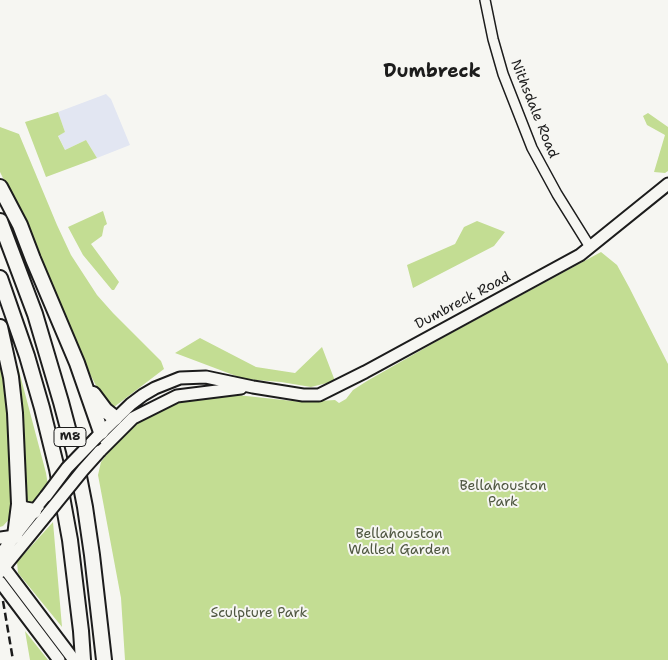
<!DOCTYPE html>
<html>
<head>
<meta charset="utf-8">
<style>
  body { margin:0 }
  canvas { display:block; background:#f6f6f2 }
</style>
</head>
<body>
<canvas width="668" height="660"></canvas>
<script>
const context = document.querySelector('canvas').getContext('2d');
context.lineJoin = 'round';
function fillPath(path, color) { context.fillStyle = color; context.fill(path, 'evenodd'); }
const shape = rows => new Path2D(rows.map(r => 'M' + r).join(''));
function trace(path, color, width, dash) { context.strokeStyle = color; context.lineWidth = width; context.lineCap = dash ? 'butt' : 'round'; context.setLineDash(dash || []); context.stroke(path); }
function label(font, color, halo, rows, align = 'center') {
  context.font = font + ' "Shantell Sans",sans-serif'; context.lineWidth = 4; context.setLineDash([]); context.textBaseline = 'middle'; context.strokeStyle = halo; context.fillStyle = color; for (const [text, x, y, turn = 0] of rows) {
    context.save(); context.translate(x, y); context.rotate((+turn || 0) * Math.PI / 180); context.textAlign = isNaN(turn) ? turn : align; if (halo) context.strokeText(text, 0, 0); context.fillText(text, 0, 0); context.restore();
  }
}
fillPath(shape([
  [106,94,111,99,130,145,97,158,86,140,65,150,58,135,65,132,58,112]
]), '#e2e6f2');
fillPath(shape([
  [58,112,65,132,58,136,65,150,86,140,97,158,46,177,25,122],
  [648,113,668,127,668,171,665,173,654,172,665,135,647,125,643,116],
  [0,127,19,134,57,225,71,255,97,295,113,313,161,361,164,369,114,407,101,395,81,357,33,239,0,172],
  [103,211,107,224,104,226,102,236,91,244,119,282,114,290,112,290,83,255,68,227],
  [477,221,505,232,494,246,413,288,407,265,455,244,464,227],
  [601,252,617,265,629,287,668,364,668,660,125,660,121,598,98,475,101,462,115,444,136,424,178,403,207,397,237,395,302,402,335,400,339,403,346,399,353,390,367,381,446,336],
  [200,338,256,367,295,373,322,347,335,381,311,387,281,382,244,379,175,353],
  [0,365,5,387,11,449,13,515,3,526,0,527],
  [18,367,46,473,48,485,32,505,27,505,24,495,12,368],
  [53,522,62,627,18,573,17,562],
  [25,631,48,660,30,660]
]), '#c3dd93');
const minor = shape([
  [485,0,493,39,503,74,532,148,557,194,590,247]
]);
const major = shape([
  [97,437,131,404,143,395,155,388,180,378,206,377,253,387,303,395,319,395,365,372,580,255,668,184],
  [100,451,133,418,177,396,241,388],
  [0,538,15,536],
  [0,555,46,496],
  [0,562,74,660],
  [0,572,49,512],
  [0,582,59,660]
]);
const highway = shape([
  [0,187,20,225,33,259,77,363,101,432],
  [0,221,35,314,61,402,74,451,85,507,92,555,104,660],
  [0,278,27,356,42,408,57,469,70,540,81,631,83,660],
  [0,327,11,377,15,413,19,504,15,536],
  [93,394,105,410,115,418],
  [19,504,23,509,34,511]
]);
trace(minor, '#1c1c1c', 12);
trace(major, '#1c1c1c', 15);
trace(highway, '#1c1c1c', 18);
trace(minor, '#f6f6f2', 9);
trace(major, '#f6f6f2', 11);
trace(highway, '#f6f6f2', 14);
trace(shape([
  [3,601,13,660]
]), '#1c1c1c', 2.5, [8, 4]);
const majorBridge = shape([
  [46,496,67,468,96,438],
  [49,512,83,470,100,451]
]);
trace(majorBridge, '#1c1c1c', 15, []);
trace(majorBridge, '#f6f6f2', 11);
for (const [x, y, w] of [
  [70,437,32]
]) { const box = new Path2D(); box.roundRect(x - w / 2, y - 9.5, w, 19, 4); context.fillStyle = '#f6f6f2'; context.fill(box); trace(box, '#1c1c1c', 1); }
label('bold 12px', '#1c1c1c', null, [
  ["M8",70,437]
]);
label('14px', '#1c1c1c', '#f6f6f2', [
  ["Nithsdale Road",534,109,68],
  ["Dumbreck Road",463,301,-28]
]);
label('14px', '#4e5640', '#f6f6f2', [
  ["Bellahouston",503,486],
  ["Park",503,502],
  ["Bellahouston",399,534],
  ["Walled Garden",399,550],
  ["Sculpture Park",259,613]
]);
label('bold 19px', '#1c1c1c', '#f6f6f2', [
  ["Dumbreck",432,72]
]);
</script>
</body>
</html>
